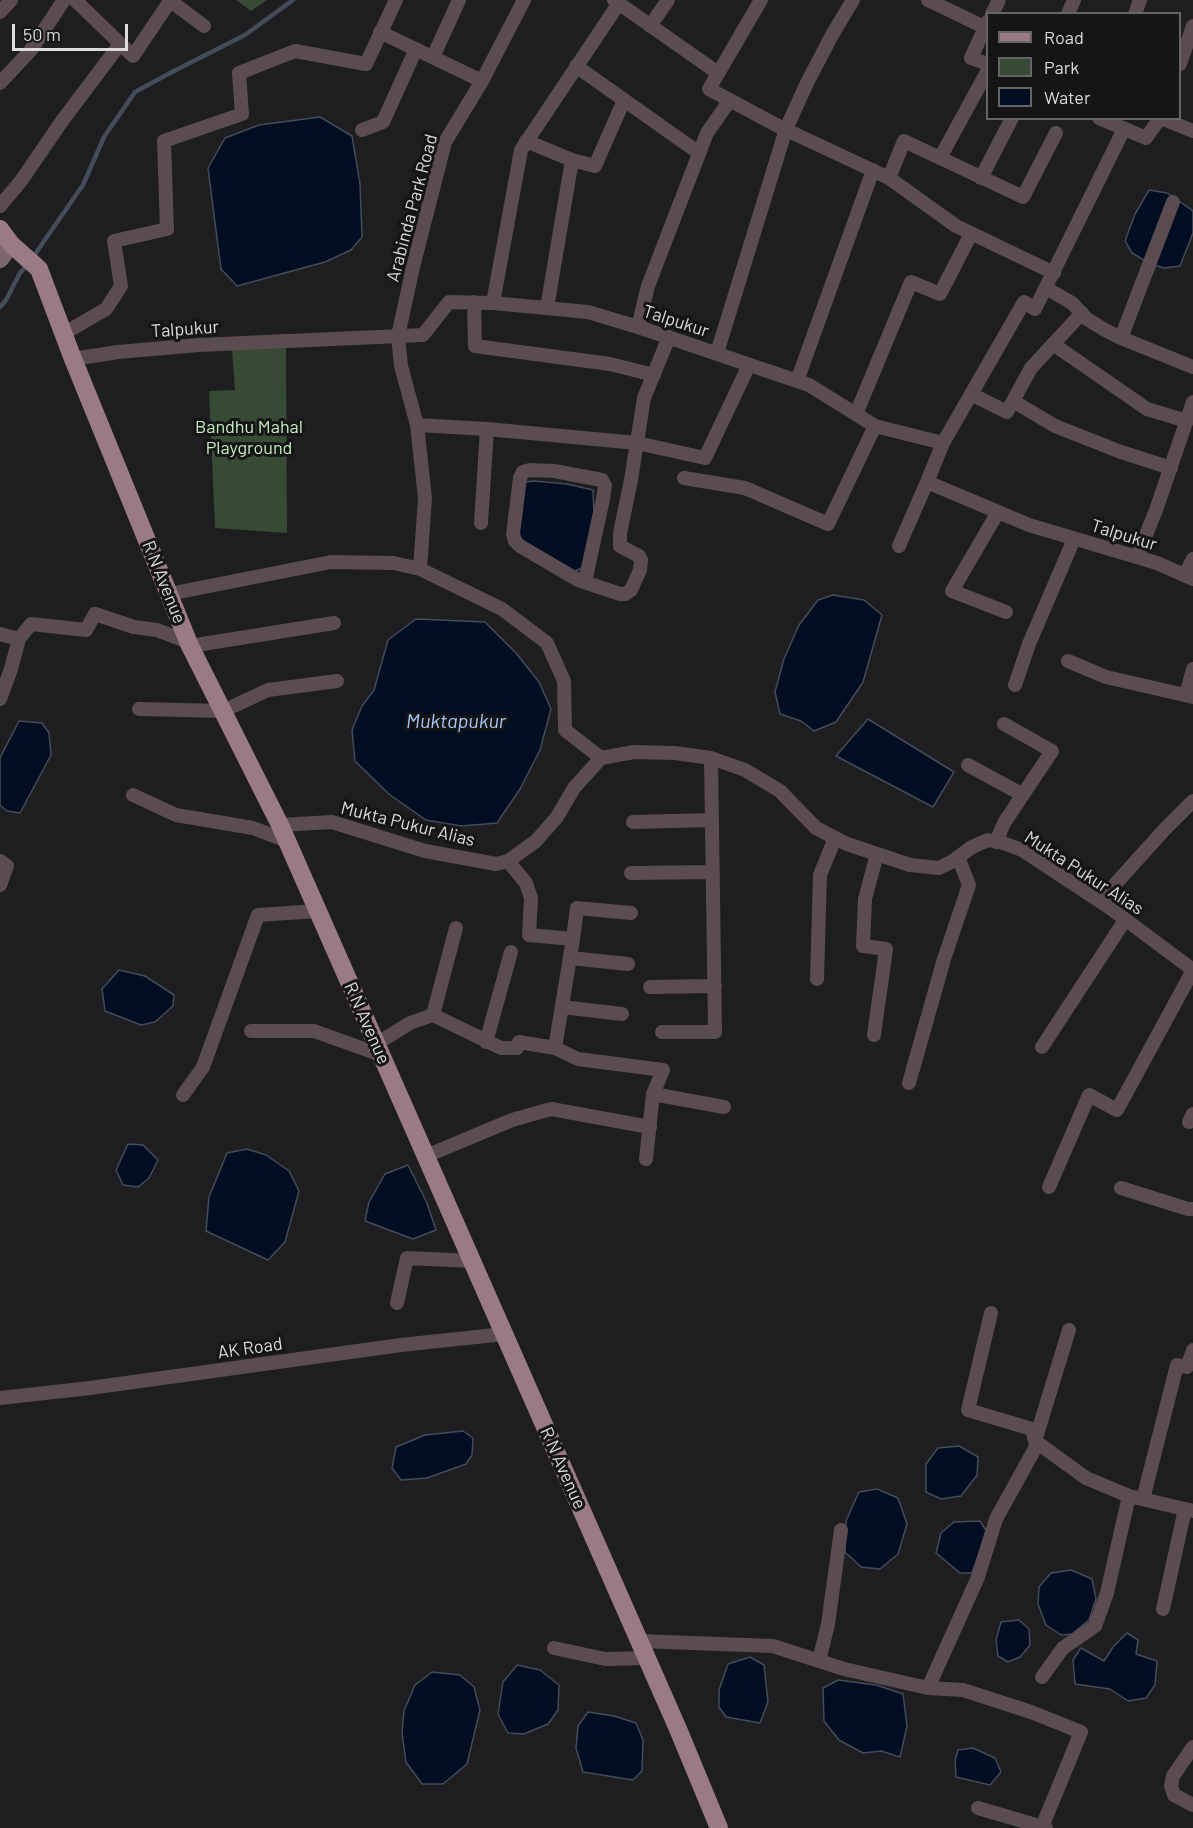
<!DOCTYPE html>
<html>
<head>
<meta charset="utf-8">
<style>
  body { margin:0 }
  #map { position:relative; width:1193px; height:1828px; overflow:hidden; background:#1e1d1f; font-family:Barlow,sans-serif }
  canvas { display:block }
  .legend { position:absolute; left:986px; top:12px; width:195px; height:108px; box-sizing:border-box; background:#151416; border:2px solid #656466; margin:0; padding:8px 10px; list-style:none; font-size:18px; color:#dcdbdd }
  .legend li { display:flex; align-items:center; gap:12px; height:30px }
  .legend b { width:30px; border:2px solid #656466 }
  .scale { position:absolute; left:12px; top:24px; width:116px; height:27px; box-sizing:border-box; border:3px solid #dcdbdd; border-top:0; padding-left:8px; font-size:18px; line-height:21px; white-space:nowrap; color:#dcdbdd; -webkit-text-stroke:4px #151416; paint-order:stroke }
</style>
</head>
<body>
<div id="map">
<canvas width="1193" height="1828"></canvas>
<ul class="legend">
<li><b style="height:8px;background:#997a85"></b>Road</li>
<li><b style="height:16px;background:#374a34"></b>Park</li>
<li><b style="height:16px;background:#010e22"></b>Water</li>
</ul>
<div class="scale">50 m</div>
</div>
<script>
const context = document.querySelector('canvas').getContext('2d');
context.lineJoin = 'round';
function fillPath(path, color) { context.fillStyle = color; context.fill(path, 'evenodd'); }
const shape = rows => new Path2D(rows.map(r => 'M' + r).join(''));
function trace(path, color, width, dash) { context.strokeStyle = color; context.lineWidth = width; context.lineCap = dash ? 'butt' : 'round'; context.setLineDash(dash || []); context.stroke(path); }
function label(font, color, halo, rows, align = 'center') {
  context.font = font + ' Barlow,sans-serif'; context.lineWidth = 6; context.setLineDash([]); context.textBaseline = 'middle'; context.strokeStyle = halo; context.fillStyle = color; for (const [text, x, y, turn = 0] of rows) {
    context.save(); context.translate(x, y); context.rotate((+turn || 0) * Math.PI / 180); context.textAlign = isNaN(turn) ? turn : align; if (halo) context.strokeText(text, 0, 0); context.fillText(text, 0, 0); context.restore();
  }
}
fillPath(shape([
  [236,0,267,0,251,11],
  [286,346,287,533,215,528,209,391,235,390,232,349]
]), '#374a34');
const water = shape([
  [320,117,352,136,360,184,362,237,351,250,325,262,237,286,221,269,208,168,225,138,259,125,320,117],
  [1149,190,1167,193,1193,211,1193,233,1180,266,1164,268,1151,264,1132,253,1125,241,1135,214,1149,190],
  [534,481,567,484,593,490,594,515,585,566,570,574,510,535,516,483,534,481],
  [833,595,864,600,882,615,863,682,836,722,814,731,801,721,780,714,775,692,784,659,799,625,818,600,833,595],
  [416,619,485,622,516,653,539,682,551,709,540,750,520,789,497,823,461,826,426,820,390,795,355,761,352,730,362,706,374,690,388,640,416,619],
  [868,719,954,772,933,807,836,756,868,719],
  [19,721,42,723,49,733,51,755,20,813,7,811,0,805,0,758,19,721],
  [119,970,145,976,174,995,173,1006,155,1022,141,1025,105,1011,102,989,119,970],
  [128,1144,143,1145,158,1160,149,1178,138,1187,123,1185,116,1170,128,1144],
  [247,1149,266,1155,289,1171,299,1191,285,1242,268,1260,206,1231,209,1197,227,1153,247,1149],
  [408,1165,427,1203,436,1230,413,1239,365,1221,369,1202,385,1174,408,1165],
  [463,1431,473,1438,472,1455,466,1464,427,1478,401,1480,392,1468,396,1447,425,1435,463,1431],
  [959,1446,978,1457,977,1475,961,1496,941,1499,926,1492,926,1464,938,1448,959,1446],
  [877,1489,898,1498,907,1524,898,1554,880,1569,861,1567,845,1552,846,1521,859,1492,877,1489],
  [980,1521,987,1532,972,1573,960,1573,936,1553,941,1533,954,1522,980,1521],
  [1071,1570,1092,1579,1096,1599,1089,1620,1072,1634,1061,1635,1046,1625,1038,1604,1039,1587,1051,1573,1071,1570],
  [1019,1620,1029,1629,1030,1645,1020,1657,1008,1662,998,1656,996,1640,1001,1622,1019,1620],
  [1127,1633,1138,1640,1136,1654,1157,1661,1155,1685,1146,1698,1128,1701,1110,1689,1075,1684,1073,1660,1081,1648,1104,1661,1113,1647,1127,1633],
  [750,1657,764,1665,768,1702,760,1723,726,1717,719,1707,719,1690,728,1664,750,1657],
  [517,1665,540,1670,559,1685,558,1710,548,1724,524,1734,508,1733,498,1714,503,1682,517,1665],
  [432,1672,460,1675,474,1687,480,1710,467,1764,443,1784,422,1784,406,1762,402,1733,404,1711,415,1685,432,1672],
  [838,1680,876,1685,903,1694,907,1726,900,1757,881,1751,863,1753,839,1740,824,1721,823,1688,838,1680],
  [588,1712,614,1716,636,1723,643,1740,642,1771,633,1780,583,1772,576,1748,578,1726,588,1712],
  [973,1748,995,1758,1001,1772,990,1785,956,1777,955,1761,958,1750,973,1748]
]);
fillPath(water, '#010e22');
trace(water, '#434c5a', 1.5);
trace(shape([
  [33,257,83,185,104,137,135,92,172,72,245,35,293,0],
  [0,307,6,300,20,273,28,264]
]), '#434c5a', 4.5);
trace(shape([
  [75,0,133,56,170,1],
  [169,0,204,26],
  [524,0,482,81,445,142,413,267,398,336,401,366,417,425,487,429,637,443,705,458,749,365],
  [614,0,718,73],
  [761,0,709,89,780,127,889,178,956,226,1054,273],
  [928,0,984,27],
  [0,12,11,0],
  [992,14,999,0],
  [1068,14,1074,0],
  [1135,14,1140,0],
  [988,21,971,58,988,64],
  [650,26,668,0],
  [380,32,482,81],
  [433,57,459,0],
  [1180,64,1193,26],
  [576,66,699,153],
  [0,83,30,51,64,0],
  [1099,118,1146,138,1160,118],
  [1161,118,1193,131],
  [362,130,383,122,416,49],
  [526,141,572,160,595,166,624,100],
  [940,158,988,70],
  [889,178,904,141,1023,197,1056,133],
  [981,178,1012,118],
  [0,206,21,181,62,121,120,44],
  [1046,288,1072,303,1087,319,1105,330,1121,338,1193,367],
  [474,302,475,346,610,364,654,375],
  [493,303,521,150,619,3],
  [547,308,572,160],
  [638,327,648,286,707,133,730,100],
  [63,334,106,309,121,286,114,241,167,229,164,141,242,114,239,73,295,51,366,64,396,0],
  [1121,338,1173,202],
  [1053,344,1147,409,1187,421],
  [717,353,786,129,807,83,832,35,853,0],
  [73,359,118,352,199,345,423,335,449,302,493,303,588,312,638,327,809,385,875,426,943,443,927,482,1029,525,1157,563,1193,579],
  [797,381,873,170],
  [971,394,1007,412,1031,368,1082,313],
  [1013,401,1055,426,1121,452,1171,468],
  [856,414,911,282,940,294,971,234],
  [417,425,425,498,420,569],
  [943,443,1024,302,1035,309,1124,129],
  [684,478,745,488,828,524,875,426],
  [998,512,952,591,1006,612],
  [481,523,487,429],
  [899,546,927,482],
  [1137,557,1156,510,1193,402],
  [1185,575,1193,559],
  [585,582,603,499,605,486,602,480,554,471,530,470,523,472,520,478,513,534,515,541,520,546,578,580,620,594,625,594,631,590,640,570,641,560,639,556,620,546,620,533,631,480,644,398,669,337],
  [169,594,331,562,394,563,420,569,502,609,547,643,564,681,565,730,601,758],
  [0,634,19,639,31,624,86,630,95,614,134,627,157,630,188,642],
  [190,646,334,623],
  [1068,661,1106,677,1193,697],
  [1015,685,1029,644,1074,539],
  [1186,695,1193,669],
  [0,699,11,669,19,639],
  [139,709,223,711,268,690,337,681],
  [968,765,1023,795],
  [133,795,176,815,253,828,287,841],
  [633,822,712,820],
  [280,825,332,822,425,851,496,864,508,861,536,841,557,817,574,788,601,758,634,752,675,753,711,758,745,770,780,791,816,828,847,844,910,865,939,868,953,861,972,847,988,840,1003,843,1022,850,1110,908,1193,970],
  [996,842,1004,823,1052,751,1004,724],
  [0,861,7,866,0,885],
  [508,861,526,883,531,898,529,935,573,939,555,1048],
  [631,873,713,872],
  [1100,901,1164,830,1193,801],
  [573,939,577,908,631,913],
  [570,958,628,964],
  [817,979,820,875,835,838],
  [650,987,715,986],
  [562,1007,622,1014],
  [433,1015,456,928],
  [251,1031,314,1031,381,1055],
  [662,1032,715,1032,711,758],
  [874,1035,886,949,863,946,865,899,877,854],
  [486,1042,511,952],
  [376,1044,410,1023,433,1015,501,1048,517,1048,519,1042,555,1048,578,1059,663,1070,653,1094,646,1159],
  [1042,1047,1125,920],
  [909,1083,944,959,969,885,958,857],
  [653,1094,724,1107],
  [183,1095,203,1067,258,915,318,911],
  [1189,1122,1193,1114],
  [426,1156,512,1120,551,1109,650,1127],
  [1049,1187,1089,1095,1117,1110,1193,970],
  [1121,1188,1188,1209,1193,1209],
  [397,1303,407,1258,472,1261],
  [991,1313,968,1410,1032,1429,1035,1441,1086,1478,1129,1496,1193,1511],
  [0,1398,90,1388,401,1345,504,1334],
  [1035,1441,1069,1330],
  [1143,1499,1177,1365,1187,1367,1193,1350],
  [1163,1609,1185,1509],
  [639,1641,773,1646,844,1669,928,1688,978,1577,996,1519,1038,1443],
  [554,1648,605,1659,647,1658],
  [819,1661,828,1624,841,1530],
  [1042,1677,1063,1648,1095,1626,1107,1593,1129,1496],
  [928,1688,963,1690,1031,1712,1081,1732,1042,1827],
  [1193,1747,1173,1776,1171,1786,1174,1795,1193,1805],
  [978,1808,1046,1828]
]), '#5b4c51', 14);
trace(shape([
  [0,259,11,244]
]), '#7e666f', 18);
trace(shape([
  [0,229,11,244,39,269,73,359,190,646,280,825,678,1729,719,1828]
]), '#997a85', 18);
label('18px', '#dcdbdd', '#151416', [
  ["Arabinda Park Road",412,208,-75],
  ["Talpukur",676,321,18],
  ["Talpukur",185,329,-4],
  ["Talpukur",1124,535,17],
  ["R N Avenue",164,582,68],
  ["Mukta Pukur Alias",408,824,14],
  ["Mukta Pukur Alias",1084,873,33],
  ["R N Avenue",367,1023,66],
  ["AK Road",250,1348,-8],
  ["R N Avenue",563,1468,66]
]);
label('18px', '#c4eebe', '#151416', [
  ["Bandhu Mahal",249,427],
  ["Playground",249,448]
]);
label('italic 20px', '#a5cafa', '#151416', [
  ["Muktapukur",456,721]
]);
</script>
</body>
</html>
